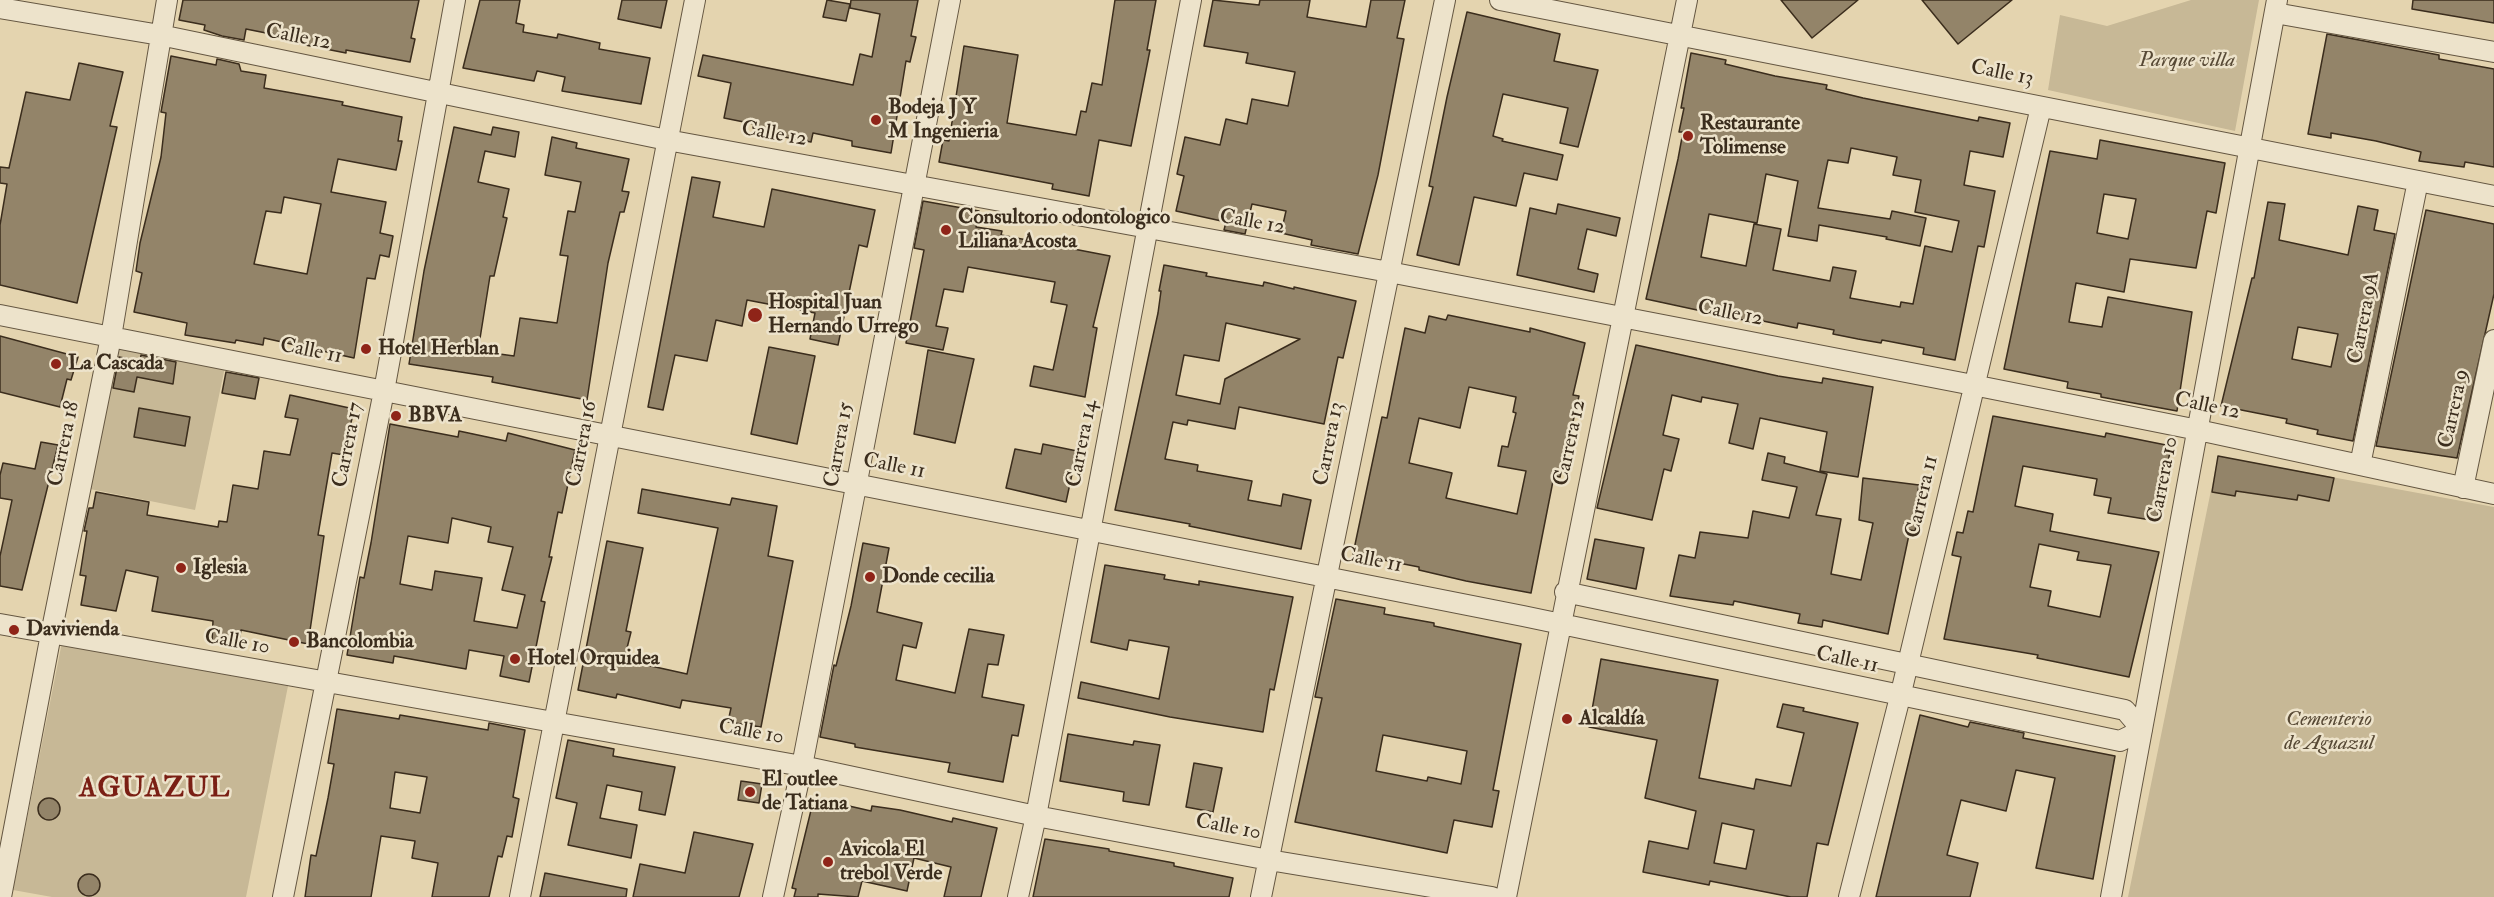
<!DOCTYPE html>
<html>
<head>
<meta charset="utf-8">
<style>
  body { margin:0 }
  canvas { display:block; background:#e4d4af }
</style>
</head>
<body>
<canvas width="2494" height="897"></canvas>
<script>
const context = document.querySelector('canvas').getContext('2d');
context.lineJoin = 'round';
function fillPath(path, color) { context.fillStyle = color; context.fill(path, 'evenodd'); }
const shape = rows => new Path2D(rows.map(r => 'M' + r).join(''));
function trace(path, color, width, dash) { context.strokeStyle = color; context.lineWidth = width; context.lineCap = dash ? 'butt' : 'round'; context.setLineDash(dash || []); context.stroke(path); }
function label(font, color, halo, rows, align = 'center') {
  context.font = font + ' "IM FELL Double Pica",serif'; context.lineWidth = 5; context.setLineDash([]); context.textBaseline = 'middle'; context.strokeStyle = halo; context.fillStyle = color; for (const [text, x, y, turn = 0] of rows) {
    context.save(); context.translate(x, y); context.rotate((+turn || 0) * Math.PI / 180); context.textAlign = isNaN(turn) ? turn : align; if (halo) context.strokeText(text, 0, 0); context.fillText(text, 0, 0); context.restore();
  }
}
fillPath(shape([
  [2191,0,2259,0,2235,131,2048,90,2060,15,2107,26],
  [116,345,225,367,195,510,85,488],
  [2218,456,2494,507,2494,897,2128,897],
  [62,642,288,686,246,897,52,897,13,890]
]), '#c7b896');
const building = shape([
  [183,0,419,0,411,38,415,39,410,62,346,50,346,53,285,41,286,37,246,29,244,40,222,36,204,30,205,25,179,20,183,0],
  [480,0,520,0,516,23,524,25,523,32,557,38,558,34,600,43,599,49,650,58,641,104,562,91,565,77,537,71,534,81,463,68,480,0],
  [622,0,667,0,661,28,618,19,622,0],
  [827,0,850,4,846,21,823,17,827,0],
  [851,0,918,0,911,36,916,37,910,62,906,61,891,153,852,146,852,141,813,133,811,142,784,137,785,134,753,128,754,124,724,118,731,83,698,76,703,55,853,85,860,54,872,57,880,14,850,8,851,0],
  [1115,0,1156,0,1147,50,1150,50,1131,146,1099,140,1089,196,1052,189,1053,184,939,162,943,140,949,141,964,46,1018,55,1007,123,1076,135,1081,111,1086,112,1092,83,1102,85,1115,0],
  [1213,0,1259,5,1260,0,1310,0,1307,17,1366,27,1371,0,1405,0,1397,38,1404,39,1378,175,1358,254,1311,245,1312,240,1281,233,1286,211,1252,204,1245,234,1224,230,1226,222,1176,211,1184,176,1177,174,1185,137,1220,145,1226,119,1247,124,1252,99,1288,106,1295,72,1246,63,1248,53,1204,46,1213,0],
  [1781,0,1858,0,1812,38,1781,0],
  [1922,0,2012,0,1958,44,1922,0],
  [2413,0,2494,0,2494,23,2412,9,2413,0],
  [1467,12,1560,34,1554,61,1598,70,1578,147,1560,143,1568,108,1503,94,1493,136,1503,139,1502,141,1563,155,1557,180,1524,173,1516,206,1474,197,1459,265,1417,255,1433,187,1429,186,1447,97,1467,12],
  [2327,34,2439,55,2439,59,2494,69,2494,167,2465,162,2464,167,2419,161,2421,152,2376,141,2331,133,2331,138,2308,134,2327,34],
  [1691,53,1726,60,1725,64,1775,76,1827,85,1826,89,1863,98,1978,121,1979,117,2010,123,2003,157,1970,151,1964,185,1995,191,1984,247,1978,246,1955,360,1923,354,1924,348,1882,340,1881,343,1858,339,1833,334,1834,330,1798,323,1797,328,1763,321,1762,324,1646,299,1678,159,1683,132,1679,132,1684,108,1681,108,1691,53],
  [1851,148,1897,157,1893,175,1921,180,1915,212,1959,221,1952,252,1925,246,1913,304,1901,302,1900,307,1850,298,1856,271,1833,267,1830,281,1773,270,1781,229,1754,224,1746,266,1701,257,1709,214,1757,223,1766,174,1798,181,1788,236,1817,241,1819,225,1887,237,1886,239,1920,246,1926,218,1892,211,1890,219,1818,208,1828,160,1848,163,1851,148],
  [171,56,216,65,217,59,239,64,241,71,266,75,264,88,343,102,342,105,402,117,398,141,402,141,396,170,338,159,331,192,386,202,380,233,393,236,389,257,380,255,375,279,367,278,354,358,264,338,263,345,236,340,235,343,185,335,187,323,134,312,142,273,136,271,140,243,161,157,166,113,161,112,171,56],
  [284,197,321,204,307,274,254,264,266,211,281,213,284,197],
  [79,63,123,72,110,126,117,127,77,303,0,285,0,225,7,184,0,183,0,167,9,168,26,92,70,100,79,63],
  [454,127,491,135,493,127,519,132,515,157,485,151,478,182,509,189,503,217,507,218,494,276,490,276,478,351,514,356,520,318,557,323,568,256,560,255,568,211,575,212,581,182,545,175,552,137,577,143,576,148,629,159,622,191,629,192,624,212,620,212,608,263,587,400,492,382,493,377,409,364,424,271,454,127],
  [2100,140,2225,163,2216,213,2207,211,2196,268,2130,259,2124,292,2076,283,2069,322,2102,327,2108,297,2192,312,2177,411,2101,397,2101,394,2067,388,2068,382,2004,369,2050,151,2097,159,2100,140],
  [2104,194,2136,199,2128,239,2097,233,2104,194],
  [692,177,720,182,713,217,764,227,772,189,875,210,867,247,859,245,838,345,810,339,815,313,747,300,742,326,716,320,707,361,675,355,663,410,648,407,692,177],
  [923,201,979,211,976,227,1002,231,1001,235,1110,256,1093,327,1097,328,1085,397,1030,386,1034,366,1053,370,1067,305,1051,302,1055,282,968,267,963,292,944,289,936,326,948,328,943,350,906,343,924,250,914,248,923,201],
  [2268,202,2285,204,2279,240,2348,255,2358,206,2378,210,2374,230,2395,234,2353,441,2317,434,2318,430,2286,423,2287,419,2221,406,2252,278,2254,278,2268,202],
  [2298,327,2338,334,2331,367,2292,359,2298,327],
  [1558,204,1620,218,1616,236,1587,229,1578,269,1598,274,1594,292,1517,275,1530,208,1556,214,1558,204],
  [2426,210,2494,224,2494,294,2457,458,2376,446,2426,210],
  [1164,265,1207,273,1206,276,1263,286,1264,282,1294,289,1294,287,1356,301,1343,358,1338,357,1324,424,1239,407,1235,429,1188,420,1187,425,1173,422,1165,459,1198,465,1197,471,1252,481,1248,500,1281,506,1283,494,1311,500,1301,549,1189,526,1190,524,1115,510,1158,313,1161,291,1159,291,1164,265],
  [1226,323,1300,339,1225,379,1220,404,1176,395,1184,355,1219,361,1226,323],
  [1448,315,1530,332,1530,328,1585,343,1573,395,1579,396,1560,477,1554,476,1531,593,1466,581,1419,570,1419,567,1353,554,1382,417,1387,418,1405,328,1425,333,1429,316,1446,320,1448,315],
  [1469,387,1516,397,1513,412,1516,413,1508,447,1502,446,1498,466,1526,471,1517,514,1446,498,1452,473,1409,463,1419,418,1460,428,1469,387],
  [0,336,78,357,71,380,67,379,60,407,0,392,0,336],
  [1636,345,1778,376,1822,383,1823,378,1873,387,1858,477,1820,471,1827,432,1760,418,1753,449,1729,443,1738,404,1702,397,1701,402,1672,395,1663,435,1679,439,1671,471,1664,469,1652,520,1597,508,1636,345],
  [769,347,815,356,797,444,751,434,769,347],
  [928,350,974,359,955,443,914,434,928,350],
  [141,355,176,362,173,384,137,377,134,392,113,388,119,357,140,361,141,355],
  [226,372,259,378,255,399,222,393,226,372],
  [290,395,354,409,344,455,332,453,318,535,324,536,308,644,241,630,238,646,212,642,213,621,152,611,158,577,126,570,116,611,81,605,86,576,80,575,87,531,84,531,89,508,93,508,96,492,149,502,147,515,218,527,219,521,227,522,233,485,258,489,264,451,290,455,298,419,285,417,290,395],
  [139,408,190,417,185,446,134,437,139,408],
  [1993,416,2105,437,2106,433,2171,446,2157,521,2108,513,2111,498,2094,495,2097,479,2023,466,2015,506,2053,514,2050,531,2159,552,2129,677,2037,658,2038,655,1944,639,1961,557,1952,555,1957,532,1963,533,1968,511,1973,512,1993,416],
  [2039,544,2079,552,2077,560,2111,565,2100,617,2048,606,2051,591,2030,587,2039,544],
  [390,424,458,437,459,431,506,441,508,433,575,450,562,513,558,512,549,557,552,557,541,601,545,602,529,682,500,676,504,656,469,650,466,669,394,656,393,663,347,655,360,577,364,578,371,543,390,424],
  [452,518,491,527,488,542,513,547,502,590,525,595,517,628,474,621,482,578,435,571,432,590,400,584,408,536,448,543,452,518],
  [41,442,58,445,22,590,0,586,0,556,12,500,0,498,0,475,3,463,35,469,41,442],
  [1043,444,1077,451,1066,502,1006,488,1015,449,1041,454,1043,444],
  [1768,453,1785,457,1784,463,1827,474,1816,515,1841,519,1831,574,1861,580,1873,523,1859,520,1863,478,1919,485,1914,514,1918,515,1915,531,1910,530,1888,634,1823,620,1822,627,1798,623,1800,614,1734,601,1733,605,1670,596,1679,555,1695,558,1700,532,1748,538,1753,511,1789,518,1797,487,1762,480,1768,453],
  [2218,456,2334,478,2329,501,2298,495,2297,500,2236,491,2235,496,2212,492,2218,456],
  [642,489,730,505,732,498,777,506,768,556,793,561,761,727,728,722,731,708,682,700,680,708,617,694,616,698,578,690,607,541,643,548,626,631,631,632,624,660,687,674,718,528,638,513,642,489],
  [1595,539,1644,548,1636,589,1587,579,1595,539],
  [863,543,889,548,877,612,922,623,916,648,903,645,896,680,955,693,969,629,1004,635,998,665,988,664,982,697,1024,705,1018,736,1012,735,1003,782,948,772,950,763,855,747,855,744,820,737,834,665,836,666,851,606,863,543],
  [1105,565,1165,575,1164,579,1199,585,1199,581,1293,597,1274,690,1270,689,1263,732,1170,717,1078,698,1081,682,1159,699,1169,647,1129,640,1127,650,1091,642,1105,565],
  [1336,599,1385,608,1384,614,1434,623,1434,626,1521,644,1493,790,1499,791,1492,827,1454,820,1447,853,1295,822,1322,698,1315,697,1336,599],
  [1383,735,1467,751,1461,784,1428,777,1427,781,1376,771,1383,735],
  [1601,659,1718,680,1699,778,1754,789,1756,779,1791,786,1804,733,1777,727,1783,704,1804,708,1803,711,1858,723,1828,845,1817,843,1807,897,1791,897,1710,881,1709,885,1643,872,1649,841,1688,849,1696,811,1645,798,1657,740,1589,727,1601,659],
  [1722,823,1754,830,1746,869,1714,863,1722,823],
  [337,709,399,719,400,715,488,730,489,723,525,730,513,797,519,799,512,837,507,836,502,857,498,856,489,897,432,897,438,863,412,858,415,841,381,836,371,897,305,897,311,855,316,856,328,798,334,764,328,763,337,709],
  [395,772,427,777,420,813,390,808,395,772],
  [1920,715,1968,727,1970,722,2024,733,2023,738,2115,756,2093,879,2036,868,2055,778,2016,770,2006,811,1961,800,1947,855,1978,863,1970,897,1876,897,1920,715],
  [1068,734,1133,745,1134,741,1160,745,1149,805,1123,801,1124,792,1060,781,1068,734],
  [568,740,614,749,613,756,675,767,665,815,639,810,642,792,607,785,600,818,637,825,631,858,568,845,577,803,556,798,568,740],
  [1194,763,1222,768,1213,812,1186,807,1194,763],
  [741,781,762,784,759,803,738,800,741,781],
  [814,798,871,811,872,806,900,810,952,822,953,818,997,828,981,897,944,897,951,867,914,858,907,891,862,881,858,897,818,894,818,897,794,897,796,889,792,888,814,798],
  '38 809a11 11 0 1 1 22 0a11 11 0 1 1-22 0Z',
  [694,832,753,844,739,897,633,897,640,864,685,873,694,832],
  [1045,839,1109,849,1109,851,1174,863,1174,866,1233,878,1229,897,1033,897,1045,839],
  [545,873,627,889,626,897,540,897,545,873],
  '78 885a11 11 0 1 1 22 0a11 11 0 1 1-22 0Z'
]);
fillPath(building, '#938469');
trace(building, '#3b2d1d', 1.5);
const minor = shape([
  [1500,0,2494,196],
  [0,8,160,35,667,140,1389,272,1973,385,2198,430,2494,494],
  [2275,13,2494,52],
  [0,315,1523,616,2120,741,2142,730,2125,710,1565,592],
  [2360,465,2418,181],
  [2463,488,2494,340],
  [0,624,802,766,1036,816,1269,860,1492,897],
  [1,897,51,634,111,337,167,0],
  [283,897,384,391,455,0],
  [520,897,695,0],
  [773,897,802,766,950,0],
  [1018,897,1036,816,1191,0],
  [1261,897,1445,0],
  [1506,897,1687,0],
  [1849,897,1900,697,2041,107],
  [2111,897,2277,0]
]);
trace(minor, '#655742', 22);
trace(minor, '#ede3cb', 20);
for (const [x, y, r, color] of [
  [876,120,6,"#8f2418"],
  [1688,136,6,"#8f2418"],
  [946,230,6,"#8f2418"],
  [755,315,8,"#8f2418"],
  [366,349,6,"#8f2418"],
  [56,364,6,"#8f2418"],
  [396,416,6,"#8f2418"],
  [181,568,6,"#8f2418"],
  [870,577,6,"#8f2418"],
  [14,630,6,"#8f2418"],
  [294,642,6,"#8f2418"],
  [515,659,6,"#8f2418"],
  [1567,719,6,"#8f2418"],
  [750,792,6,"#8f2418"],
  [828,862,6,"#8f2418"]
]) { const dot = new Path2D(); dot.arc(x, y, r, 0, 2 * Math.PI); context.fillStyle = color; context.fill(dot); trace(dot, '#ede3cb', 2); }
label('21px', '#3b2d1d', '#ede3cb', [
  ["Calle 12",298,38,11],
  ["Calle 13",2002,74,11],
  ["Calle 12",774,135,10],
  ["Calle 12",1252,223,10],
  ["Calle 12",1730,314,11],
  ["Carrera 9A",2365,318,-79],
  ["Calle 11",311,352,11],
  ["Calle 12",2207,407,12],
  ["Carrera 9",2455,409,-78],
  ["Carrera 12",1571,443,-78],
  ["Carrera 18",65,444,-78],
  ["Carrera 16",583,444,-79],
  ["Carrera 14",1083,444,-79],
  ["Carrera 13",1330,444,-79],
  ["Carrera 17",349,445,-79],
  ["Carrera 15",840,445,-80],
  ["Calle 11",894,467,11],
  ["Carrera 10",2164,480,-79],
  ["Carrera 11",1923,497,-77],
  ["Calle 11",1371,561,11],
  ["Calle 10",237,643,10],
  ["Calle 11",1847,661,12],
  ["Calle 10",751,733,10],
  ["Calle 10",1228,828,11]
]);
label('italic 21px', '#574935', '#ede3cb', [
  ["Parque villa",2187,61],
  ["Cementerio",2329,720],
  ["de Aguazul",2329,744]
]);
label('bold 21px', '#3b2d1d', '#ede3cb', [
  ["Bodeja J Y",888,108],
  ["M Ingenieria",888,132],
  ["Restaurante",1700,124],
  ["Tolimense",1700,148],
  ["Consultorio odontologico",958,218],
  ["Liliana Acosta",958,242],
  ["Hospital Juan",768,303],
  ["Hernando Urrego",768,327],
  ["Hotel Herblan",378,349],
  ["La Cascada",68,364],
  ["BBVA",408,416],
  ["Iglesia",193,568],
  ["Donde cecilia",882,577],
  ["Davivienda",26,630],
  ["Bancolombia",306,642],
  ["Hotel Orquidea",527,659],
  ["Alcaldía",1579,719],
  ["El outlee",762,780],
  ["de Tatiana",762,804],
  ["Avicola El",840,850],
  ["trebol Verde",840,874]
], 'left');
context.letterSpacing = '1.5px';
label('bold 27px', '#7a1f14', '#ede3cb', [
  ["AGUAZUL",155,790]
]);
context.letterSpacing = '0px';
</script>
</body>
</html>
